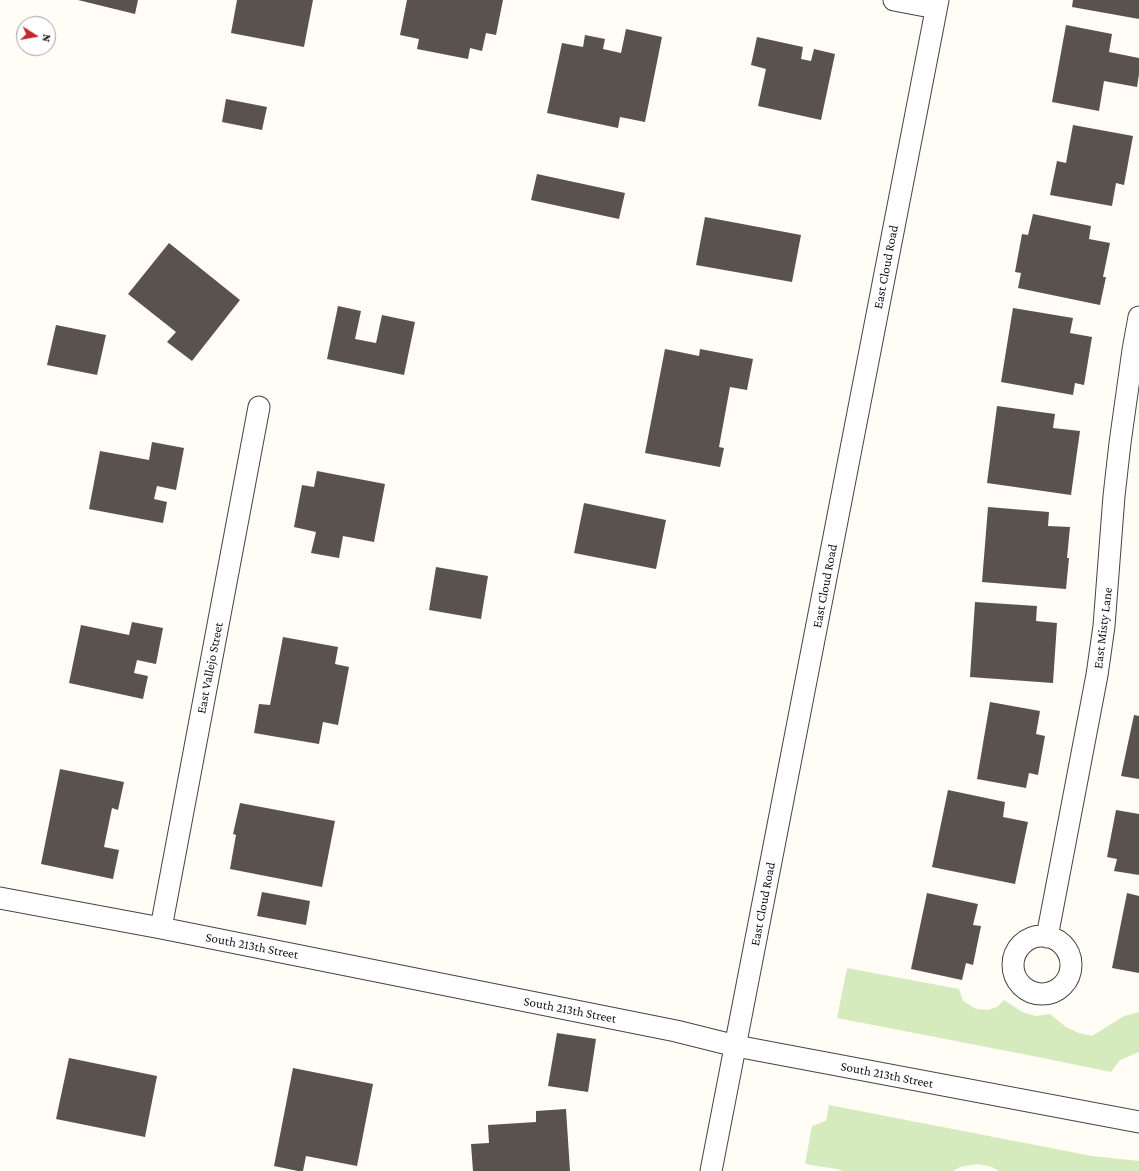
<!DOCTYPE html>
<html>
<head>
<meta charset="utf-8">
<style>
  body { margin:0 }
  #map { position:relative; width:1139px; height:1171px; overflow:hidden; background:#fffdf5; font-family:"Crimson Pro",serif }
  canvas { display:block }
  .north { position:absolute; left:16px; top:16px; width:40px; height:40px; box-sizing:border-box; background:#fff; border:1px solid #a0a0a0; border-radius:50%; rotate:101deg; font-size:11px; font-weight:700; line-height:16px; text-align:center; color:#111 }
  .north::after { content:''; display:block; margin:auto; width:14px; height:18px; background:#c4262e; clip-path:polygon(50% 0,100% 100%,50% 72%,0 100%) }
</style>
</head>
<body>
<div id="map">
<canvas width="1139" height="1171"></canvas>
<div class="north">N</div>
</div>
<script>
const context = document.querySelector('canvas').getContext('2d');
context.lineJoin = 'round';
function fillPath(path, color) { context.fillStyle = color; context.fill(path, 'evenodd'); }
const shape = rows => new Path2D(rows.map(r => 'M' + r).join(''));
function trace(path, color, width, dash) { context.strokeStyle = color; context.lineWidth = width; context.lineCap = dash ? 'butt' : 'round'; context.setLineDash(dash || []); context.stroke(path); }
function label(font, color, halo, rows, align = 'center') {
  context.font = font + ' "Crimson Pro",serif'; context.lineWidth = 4; context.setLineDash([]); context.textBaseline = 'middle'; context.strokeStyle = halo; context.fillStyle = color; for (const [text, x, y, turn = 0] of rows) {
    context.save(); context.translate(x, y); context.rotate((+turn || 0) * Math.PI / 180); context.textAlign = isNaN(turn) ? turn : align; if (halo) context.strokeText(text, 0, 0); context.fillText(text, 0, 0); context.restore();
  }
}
fillPath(shape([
  [847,968,959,989,963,1001,976,1009,988,1010,997,1007,1004,1000,1022,1012,1036,1016,1050,1014,1066,1027,1079,1033,1092,1036,1124,1016,1139,1012,1139,1052,1120,1060,1111,1072,1038,1057,837,1018],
  [829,1105,1092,1156,1139,1161,1139,1171,999,1171,992,1167,977,1164,960,1167,953,1171,843,1171,837,1169,805,1164,812,1126,826,1121]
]), '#d5ebbd');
fillPath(shape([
  [78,0,138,0,135,14],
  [237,0,313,0,304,47,231,33],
  [407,0,503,0,496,35,486,33,482,51,470,48,468,59,417,49,419,39,400,35],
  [1073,0,1139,0,1139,19,1072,7],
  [1066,25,1112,34,1109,52,1139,58,1139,74,1137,87,1104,81,1099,111,1052,102],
  [626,29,662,37,645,122,620,117,618,128,547,113,562,43,583,47,585,35,605,39,603,49,621,53],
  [757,37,803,47,801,59,811,61,814,49,835,54,821,120,758,106,766,69,751,65],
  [226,99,267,107,262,130,222,122],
  [1073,125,1133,136,1124,185,1116,183,1112,206,1050,195,1057,161,1066,163],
  [537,174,625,193,619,219,531,200],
  [1033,214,1091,226,1089,239,1110,243,1103,277,1106,277,1100,305,1018,288,1021,273,1015,272,1022,234,1028,235],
  [705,217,801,235,792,282,696,265],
  [169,243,240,300,192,361,167,342,176,332,128,294],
  [338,306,361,311,355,339,376,343,382,315,415,322,404,375,327,359],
  [1013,308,1073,318,1070,333,1092,337,1084,385,1075,383,1073,395,1001,382],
  [56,325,106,335,97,375,47,365],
  [665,349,699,356,700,349,753,359,747,390,730,387,719,447,724,448,720,467,645,453],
  [997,406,1055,414,1053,428,1080,431,1071,495,987,483],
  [152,442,184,448,176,490,157,486,154,499,167,502,163,523,89,509,100,451,149,460],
  [317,471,385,484,374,542,343,536,339,558,311,553,316,532,294,527,302,485,314,487],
  [584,503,666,520,656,569,574,553],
  [988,507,1049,512,1048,526,1070,527,1067,558,1069,558,1066,589,982,582],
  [436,567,488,576,481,619,429,610],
  [975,602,1037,606,1036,621,1057,623,1053,683,970,677],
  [132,622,163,628,156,664,137,660,134,673,148,676,143,699,69,683,81,625,129,635],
  [283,637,338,647,335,664,349,667,338,725,323,722,319,744,254,733,259,704,270,705],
  [990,702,1040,711,1036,734,1045,736,1038,775,1029,773,1026,788,977,779],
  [1134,715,1139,716,1139,779,1121,776],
  [60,769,124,782,118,810,112,808,104,847,119,850,113,879,41,864],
  [948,790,1005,802,1003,817,1028,822,1015,884,932,867],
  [240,803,335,821,322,887,230,869,236,835,233,834],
  [1116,810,1139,814,1139,875,1114,871,1117,859,1107,857],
  [262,892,310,901,306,925,257,916],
  [927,893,978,904,973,925,981,926,973,965,966,963,962,980,911,969],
  [1127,893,1139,896,1139,973,1112,968],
  [557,1033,596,1039,588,1092,548,1086],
  [69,1058,157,1076,145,1137,56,1119],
  [293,1068,373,1084,357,1166,306,1156,303,1171,298,1171,274,1166],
  [566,1109,570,1171,473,1171,471,1144,489,1143,488,1125,536,1122,536,1111]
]), '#5a524d');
const street = shape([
  [894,0,936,8],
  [0,898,161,928,676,1031,736,1046,1139,1122],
  [161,928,259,407],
  '1013 965a29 29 0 1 1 58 0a29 29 0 1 1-58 0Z',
  [1047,937,1097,675,1104,626,1114,496,1120,443,1133,350,1139,317],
  [711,1171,938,0]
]);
trace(street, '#444', 23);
trace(street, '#fff', 21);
label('13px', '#111', '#fff', [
  ["East Cloud Road",886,267,-79],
  ["East Cloud Road",825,586,-79],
  ["East Misty Lane",1103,628,-83],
  ["East Vallejo Street",210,668,-79],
  ["East Cloud Road",763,904,-79],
  ["South 213th Street",252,946,11],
  ["South 213th Street",570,1010,11],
  ["South 213th Street",887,1075,11]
]);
</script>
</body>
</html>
